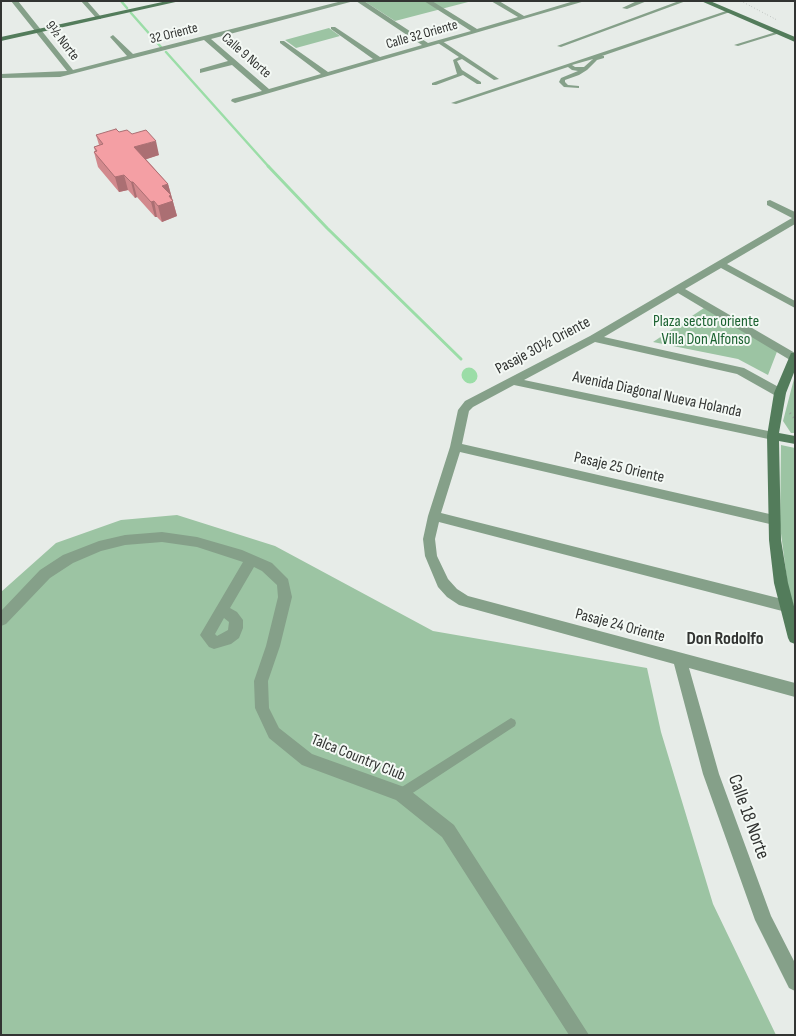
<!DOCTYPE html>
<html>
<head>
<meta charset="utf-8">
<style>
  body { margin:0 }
  #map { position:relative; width:796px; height:1036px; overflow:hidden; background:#e7ece8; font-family:"Sofia Sans Condensed",sans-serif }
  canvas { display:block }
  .frame { position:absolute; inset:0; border:2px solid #323432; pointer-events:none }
</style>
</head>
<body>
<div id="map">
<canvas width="796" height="1036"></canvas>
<div class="frame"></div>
</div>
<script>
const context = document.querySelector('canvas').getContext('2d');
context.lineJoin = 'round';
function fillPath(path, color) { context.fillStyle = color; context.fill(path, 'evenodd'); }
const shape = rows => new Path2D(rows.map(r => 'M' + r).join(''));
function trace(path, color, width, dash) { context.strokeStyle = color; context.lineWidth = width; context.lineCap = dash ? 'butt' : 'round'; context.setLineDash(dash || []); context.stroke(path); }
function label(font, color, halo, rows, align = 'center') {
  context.font = font + ' "Sofia Sans Condensed",sans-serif'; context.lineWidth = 4; context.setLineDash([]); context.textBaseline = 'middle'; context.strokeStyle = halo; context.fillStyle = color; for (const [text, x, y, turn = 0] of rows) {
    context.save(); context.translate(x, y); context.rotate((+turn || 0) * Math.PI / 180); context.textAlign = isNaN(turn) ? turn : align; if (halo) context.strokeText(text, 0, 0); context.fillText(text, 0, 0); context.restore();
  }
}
fillPath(shape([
  [364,1,472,1,395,21],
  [329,28,340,36,296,48,285,40],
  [704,308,778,349,768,375,738,359,653,342],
  [795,375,795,433,791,433,783,421],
  [781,445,795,448,795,611,788,587,780,526],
  [177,515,275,546,433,631,647,668,661,732,713,904,776,1035,1,1035,1,592,56,543,121,520]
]), '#9cc4a3');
trace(shape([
  [121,1,127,8],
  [131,13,161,47],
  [166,52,269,167]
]), '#9bdda7', 2.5);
trace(shape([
  [268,166,327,228,461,359]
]), '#9bdda7', 3);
trace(shape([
  [469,375,470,376]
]), '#9bdda7', 15);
trace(shape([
  [741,1,777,20]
]), '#979b98', 1, [0.5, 2.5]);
trace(shape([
  [790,413,795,419]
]), '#979b98', 2.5, [1, 4]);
fillPath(shape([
  [679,1,686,1,561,47,557,46,679,1],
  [726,11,730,12,602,56,604,56,604,58,597,60,587,70,579,75,565,80,565,82,568,85,579,86,579,88,564,87,559,82,561,78,578,71,572,70,568,67,456,104,451,103,726,11],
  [593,59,584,67,575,67,572,65,593,59],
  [776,32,780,33,738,46,734,45,776,32],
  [438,41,442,41,499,79,494,80,462,59,457,61,462,70,481,82,481,84,477,84,463,75,436,85,432,85,432,83,457,74,453,60,459,57,438,43,438,41],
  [511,718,515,720,516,723,515,726,405,798,401,799,397,798,395,794,397,790,511,718]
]), '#85a089');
fillPath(shape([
  [11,1,18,1,73,70,127,56,110,37,113,35,133,54,342,1,354,1,211,39,269,89,321,74,280,43,280,41,284,41,328,72,373,59,331,29,331,27,335,27,380,57,422,45,356,1,364,1,428,43,471,31,424,1,432,1,477,29,518,17,491,1,499,1,524,16,574,1,585,1,235,103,231,101,232,99,262,91,232,65,200,73,200,69,228,61,204,40,60,77,1,78,1,74,67,71,11,1],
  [81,1,87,1,101,17,101,19,97,19,81,1],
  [637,1,647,1,627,9,622,8,637,1],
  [770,200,795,212,795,224,727,264,795,301,795,308,721,268,685,289,795,353,795,360,790,360,678,293,604,337,744,368,784,390,786,393,784,396,776,396,737,374,595,342,524,380,773,432,779,436,777,439,773,440,514,385,473,407,469,411,462,444,774,515,778,517,780,520,778,523,774,525,460,452,441,513,786,600,791,602,793,606,791,610,786,612,439,522,435,539,437,556,448,579,457,589,468,596,795,683,795,697,689,668,719,774,771,916,795,963,795,991,789,988,755,920,703,774,674,664,459,605,447,597,438,587,425,556,423,539,428,516,450,447,458,410,465,401,590,336,792,218,767,205,767,201,770,200],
  [162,532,197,537,242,550,272,563,288,579,292,597,280,646,268,681,269,708,279,728,312,754,407,788,454,825,589,1035,569,1035,442,837,396,800,302,765,269,738,255,708,254,681,266,646,278,597,277,585,262,571,254,567,230,608,237,612,243,620,243,628,239,638,231,644,214,649,209,647,200,635,243,562,197,547,162,542,125,545,101,551,73,563,50,578,6,624,1,626,1,611,40,570,63,555,99,541,125,535,162,532],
  [224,618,229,622,228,630,217,636,215,634,224,618]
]), '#85a089');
fillPath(shape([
  [167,1,180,1,1,41,1,37,167,1],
  [701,1,710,1,795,37,795,42,701,1],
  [791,353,795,353,795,370,786,393,779,433,795,436,795,444,779,441,781,540,788,583,795,610,795,644,790,642,788,638,774,583,769,540,767,436,774,393,791,353]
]), '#537c5b');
fillPath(shape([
  [119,132,132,134,159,155,146,159,168,184,177,216,162,222,157,217,155,217,137,197,135,198,128,190,119,192,98,167,94,152,95,151,94,147,99,145,96,135]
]), '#d2898d');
fillPath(shape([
  [156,141,159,155,138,162,134,147],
  [124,175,128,190,119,192,115,177],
  [131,182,133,182,137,197,135,198],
  [168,184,177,216,162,222,158,206,162,186],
  [154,201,157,217,155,217,151,202]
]), '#ab6f73');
const building = shape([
  [116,129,119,132,127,130,132,134,146,130,156,141,134,147,168,184,162,186,171,195,169,196,173,201,158,206,154,201,151,202,133,182,131,182,124,175,115,177,94,152,97,151,94,147,103,144,96,135,116,129]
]);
fillPath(building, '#f49fa4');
trace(building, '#ab6f73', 1);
label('14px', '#323432', '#f4f9f5', [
  ["32 Oriente",174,34,-14],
  ["Calle 32 Oriente",422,35,-16],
  ["9½ Norte",62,41,52],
  ["Calle 9 Norte",246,56,41]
]);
label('16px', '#1b6231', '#f4f9f5', [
  ["Plaza sector oriente",706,322],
  ["Villa Don Alfonso",706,340]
]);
label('16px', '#323432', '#f4f9f5', [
  ["Pasaje 30½ Oriente",543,346,-28],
  ["Avenida Diagonal Nueva Holanda",657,395,12],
  ["Pasaje 25 Oriente",619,468,13],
  ["Pasaje 24 Oriente",620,626,15],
  ["Talca Country Club",358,758,22]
]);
label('bold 18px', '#323432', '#f4f9f5', [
  ["Don Rodolfo",725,639]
]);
label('19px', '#323432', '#f4f9f5', [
  ["Calle 18 Norte",748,817,70]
]);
</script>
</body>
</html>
